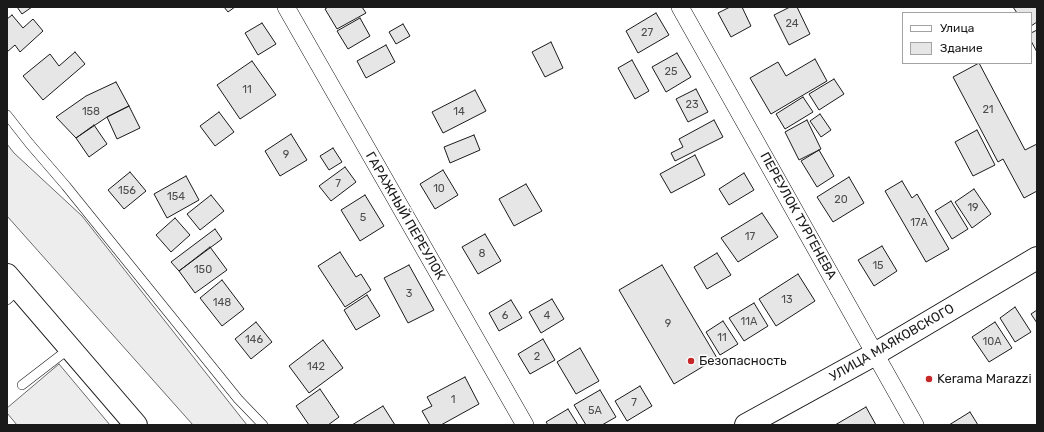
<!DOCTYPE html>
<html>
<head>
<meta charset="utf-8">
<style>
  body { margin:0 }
  #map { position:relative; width:1044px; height:432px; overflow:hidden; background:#fff; font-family:Rubik,sans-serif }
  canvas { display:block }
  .frame { position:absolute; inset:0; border:8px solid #1a1a1a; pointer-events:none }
  .legend { position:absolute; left:902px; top:12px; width:130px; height:52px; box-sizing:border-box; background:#fff; border:1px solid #a3a3a3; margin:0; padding:5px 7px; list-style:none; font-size:12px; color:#1a1a1a }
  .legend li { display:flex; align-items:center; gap:8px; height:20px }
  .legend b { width:20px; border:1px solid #a3a3a3 }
</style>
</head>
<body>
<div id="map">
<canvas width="1044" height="432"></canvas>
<div class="frame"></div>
<ul class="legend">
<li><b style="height:5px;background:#fff"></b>Улица</li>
<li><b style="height:11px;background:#e6e6e6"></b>Здание</li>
</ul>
</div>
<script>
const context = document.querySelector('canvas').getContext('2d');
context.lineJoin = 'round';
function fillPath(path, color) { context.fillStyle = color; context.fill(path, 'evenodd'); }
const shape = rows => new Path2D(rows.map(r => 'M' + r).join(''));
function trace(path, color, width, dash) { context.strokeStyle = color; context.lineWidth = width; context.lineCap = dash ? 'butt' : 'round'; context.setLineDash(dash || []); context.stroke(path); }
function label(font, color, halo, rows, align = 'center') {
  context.font = font + ' Rubik,sans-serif'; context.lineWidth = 3; context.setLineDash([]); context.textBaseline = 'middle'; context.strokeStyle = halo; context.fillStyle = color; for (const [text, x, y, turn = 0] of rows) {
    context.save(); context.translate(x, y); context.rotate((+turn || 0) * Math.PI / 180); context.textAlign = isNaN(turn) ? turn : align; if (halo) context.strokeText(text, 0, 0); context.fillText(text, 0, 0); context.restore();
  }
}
const built = shape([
  [7,144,14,153,82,216,247,425,193,425,7,216,7,144],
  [59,364,110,425,17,425,7,413,7,408,59,364]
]);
fillPath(built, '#ededed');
trace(built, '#6a6a6a', 1);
const building = shape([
  [17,7,32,7,22,14,17,7],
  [224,7,235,7,228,12,224,7],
  [328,7,362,7,366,13,337,29,325,9,328,7],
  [730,7,742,7,751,26,731,37,718,13,730,7],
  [790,7,797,7,810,34,789,45,774,15,790,7],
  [1013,7,1037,7,1037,22,1031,26,1031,13,1017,13,1013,7],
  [656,13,669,35,638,53,626,31,656,13],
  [12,15,23,28,33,19,43,31,20,52,15,45,7,52,7,19,12,15],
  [360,18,370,36,348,49,337,31,360,18],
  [262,23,276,44,258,55,245,33,262,23],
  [403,24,410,36,396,44,389,32,403,24],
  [1037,30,1037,52,1031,41,1031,33,1037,30],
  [551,42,563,68,545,77,532,52,551,42],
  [386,45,395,62,366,78,357,61,386,45],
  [75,52,85,64,43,100,23,76,50,54,59,66,75,52],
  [677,53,691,77,666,92,652,67,677,53],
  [815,59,827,81,771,114,750,78,778,62,786,76,815,59],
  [632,60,649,91,635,99,618,68,632,60],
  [252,61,276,95,240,119,217,85,252,61],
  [979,63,1025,150,1037,144,1037,191,1024,198,1003,159,998,162,953,77,979,63],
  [834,79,844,94,819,110,809,94,834,79],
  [116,82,129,106,107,117,76,138,56,117,86,96,116,82],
  [696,89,708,112,688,122,676,99,696,89],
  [475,90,486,111,443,133,432,112,475,90],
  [803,97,813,112,785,129,776,114,803,97],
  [129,106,140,128,117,139,107,117,129,106],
  [219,112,234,132,215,146,200,126,219,112],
  [820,114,831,130,821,137,810,121,820,114],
  [714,120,723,137,675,161,671,153,683,147,679,139,714,120],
  [807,120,821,149,799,160,785,132,807,120],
  [94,125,107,144,89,157,76,138,94,125],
  [977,130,995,165,973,176,955,142,977,130],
  [291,134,307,160,280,176,265,151,291,134],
  [474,135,480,150,450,163,444,147,474,135],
  [333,148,342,162,329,170,320,156,333,148],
  [819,150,834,176,817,187,801,161,819,150],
  [695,155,705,175,671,193,660,174,695,155],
  [345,167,356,182,331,201,319,186,345,167],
  [443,170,458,195,435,209,420,184,443,170],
  [130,172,146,191,124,209,108,190,130,172],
  [744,173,754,190,729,205,719,189,744,173],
  [186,176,199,200,167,218,154,194,186,176],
  [849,177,864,203,833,222,817,197,849,177],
  [902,181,912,198,917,194,949,249,926,262,885,191,902,181],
  [526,184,542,211,514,226,499,199,526,184],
  [974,189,991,214,972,228,955,202,974,189],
  [211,195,224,211,200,230,187,214,211,195],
  [365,195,384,226,360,241,341,210,365,195],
  [951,201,968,229,952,239,935,211,951,201],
  [762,213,778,237,738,262,721,238,762,213],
  [175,218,190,235,171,252,156,235,175,218],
  [215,229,222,239,179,271,171,262,215,229],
  [485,234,501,261,478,274,462,247,485,234],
  [882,246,897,271,874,286,858,260,882,246],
  [210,247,227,270,195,293,179,271,210,247],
  [340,252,356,277,361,274,371,290,345,307,318,266,340,252],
  [717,253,731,275,707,289,694,267,717,253],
  [409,265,434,310,408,323,384,278,409,265],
  [662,265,717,358,674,384,619,290,662,265],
  [798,274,815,301,776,326,759,299,798,274],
  [222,280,244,309,222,326,200,298,222,280],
  [367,295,380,316,356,330,344,310,367,295],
  [552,299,564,319,541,333,529,312,552,299],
  [511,300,522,318,499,331,489,313,511,300],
  [754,303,768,326,744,341,729,318,754,303],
  [1015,307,1031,332,1015,342,1000,318,1015,307],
  [1037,310,1037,323,1031,314,1037,310],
  [723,321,738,344,720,355,706,332,723,321],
  [256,322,272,342,251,359,235,339,256,322],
  [995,322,1012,348,989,362,972,337,995,322],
  [543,339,555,360,530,374,518,354,543,339],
  [323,340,343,368,309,393,289,366,323,340],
  [580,348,599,381,576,394,557,362,580,348],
  [465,377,479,404,441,425,430,425,422,411,432,406,427,397,465,377],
  [640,386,652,406,627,421,615,401,640,386],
  [320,389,339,417,328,425,309,425,296,406,320,389],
  [600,390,616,417,602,425,586,425,574,405,600,390],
  [383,406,395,425,352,425,383,406],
  [866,407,876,425,835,425,866,407],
  [568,409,578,425,548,425,546,422,568,409],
  [970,412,978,425,949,425,970,412]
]);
fillPath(building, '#e6e6e6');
trace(building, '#1a1a1a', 1);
const lane = shape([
  [7,115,29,143,66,186,238,399,263,425],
  [7,300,19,289],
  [22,385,70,348]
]);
const street = shape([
  [286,7,525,425],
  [680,7,915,425]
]);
const primary = shape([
  [7,275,136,425],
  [746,425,875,354,1037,258]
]);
trace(lane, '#1a1a1a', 10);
trace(street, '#1a1a1a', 18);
trace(primary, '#1a1a1a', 24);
trace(lane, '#fff', 9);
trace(street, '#fff', 17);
trace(primary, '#fff', 22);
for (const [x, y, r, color] of [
  [691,361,4,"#c62828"],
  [929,379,4,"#c62828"]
]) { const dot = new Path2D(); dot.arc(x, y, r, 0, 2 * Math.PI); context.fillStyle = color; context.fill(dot); trace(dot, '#fff', 1.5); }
label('11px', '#4d4d4d', null, [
  ["24",792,24],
  ["27",647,33],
  ["25",671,72],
  ["11",247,90],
  ["23",692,105],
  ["21",988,110],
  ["158",91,112],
  ["14",459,112],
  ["9",286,155],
  ["7",338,184],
  ["10",439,189],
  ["156",127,191],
  ["154",176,197],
  ["20",841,200],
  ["19",973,208],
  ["5",363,218],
  ["17А",919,223],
  ["17",750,237],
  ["8",482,254],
  ["15",878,266],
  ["150",203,270],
  ["3",409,294],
  ["13",787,300],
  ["148",222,303],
  ["6",505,316],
  ["4",547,316],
  ["11А",749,322],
  ["9",668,324],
  ["11",722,338],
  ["146",254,340],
  ["10А",992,342],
  ["2",537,357],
  ["142",316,367],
  ["1",453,400],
  ["7",634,403],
  ["5А",595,411]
]);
label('13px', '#1a1a1a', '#fff', [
  ["ГАРАЖНЫЙ ПЕРЕУЛОК",405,216,60],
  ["ПЕРЕУЛОК ТУРГЕНЕВА",798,216,61],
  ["УЛИЦА МАЯКОВСКОГО",892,343,-30]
]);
label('13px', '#1a1a1a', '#fff', [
  ["Безопасность",699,361],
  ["Kerama Marazzi",937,379]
], 'left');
</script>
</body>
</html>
